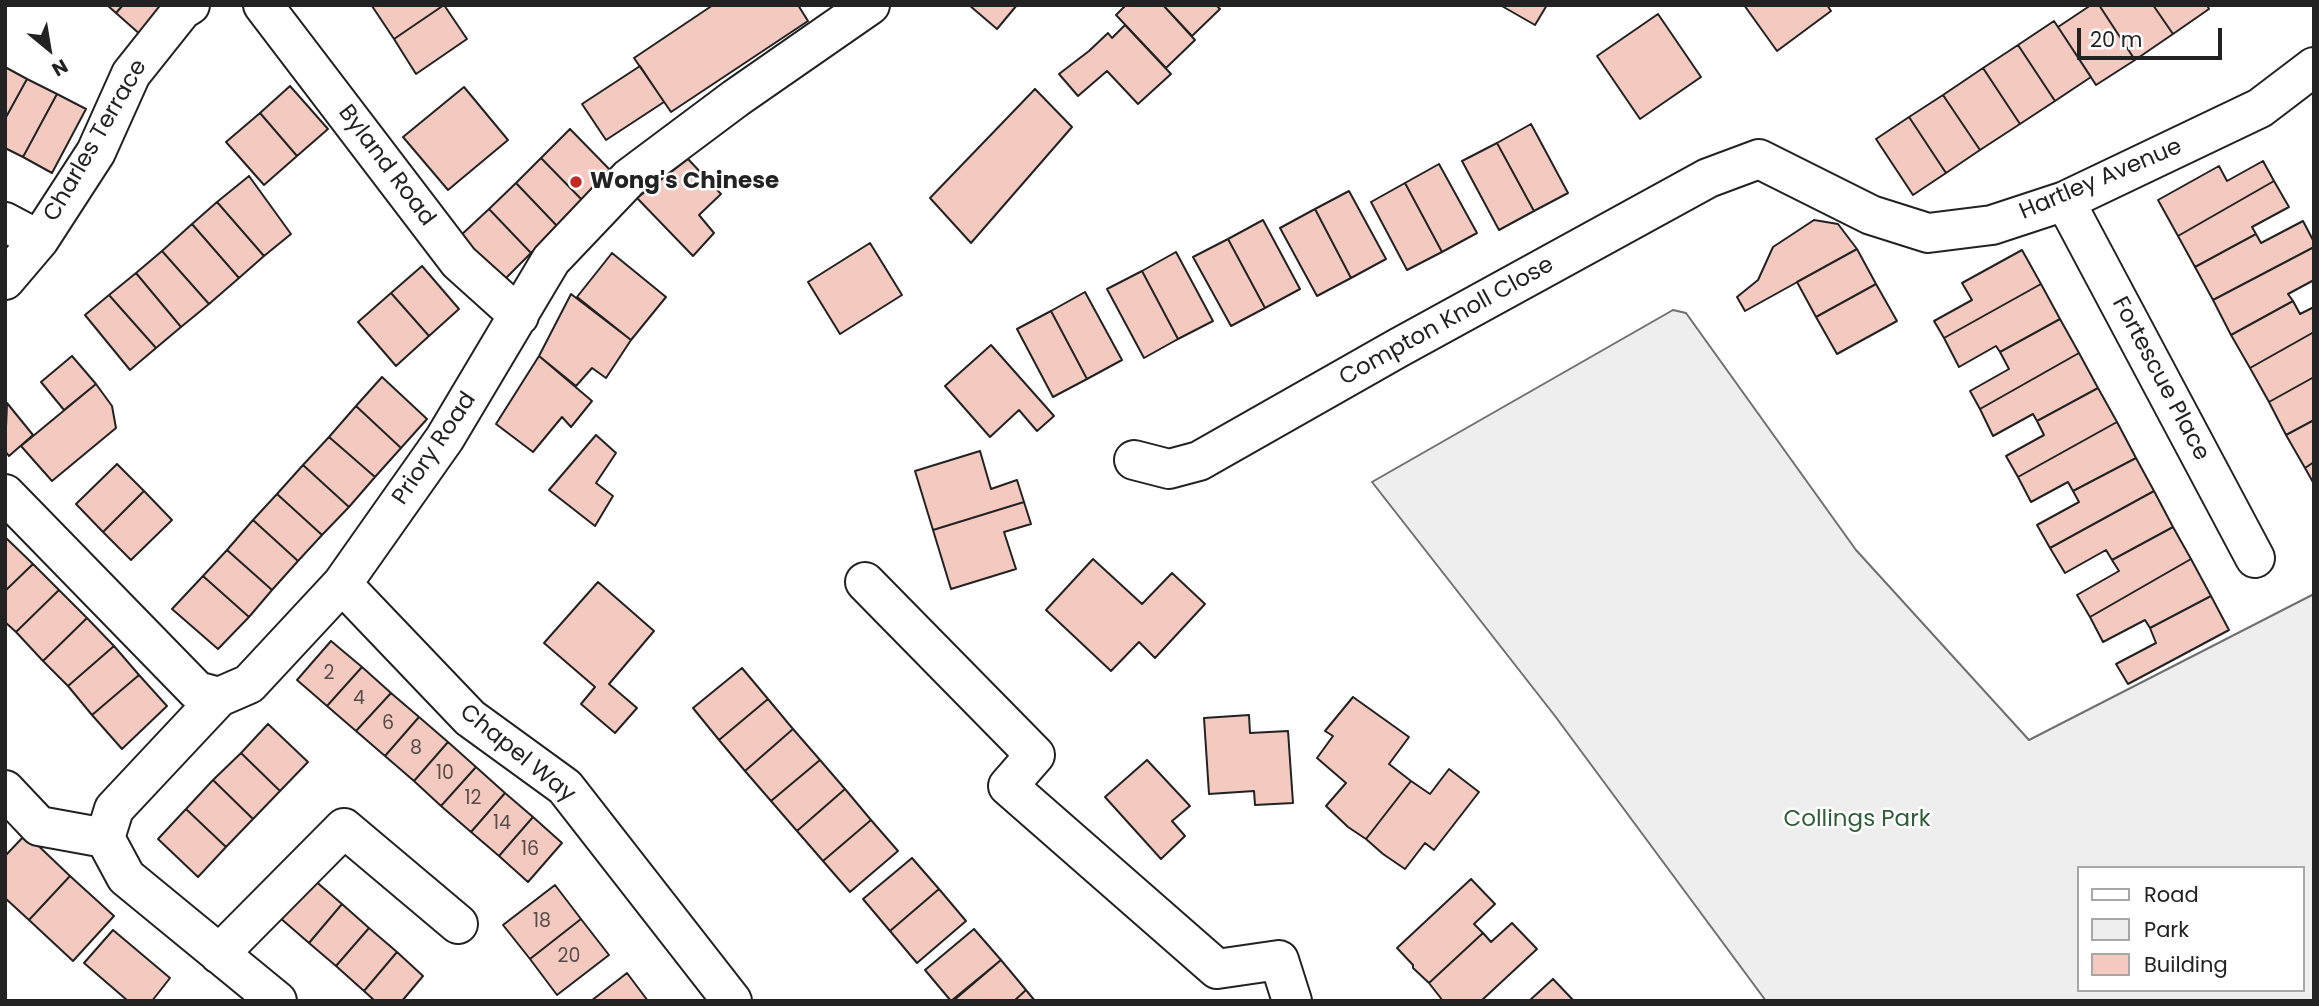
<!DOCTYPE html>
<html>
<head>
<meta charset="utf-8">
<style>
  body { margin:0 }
  #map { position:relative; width:2319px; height:1006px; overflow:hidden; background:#fff; font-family:Poppins,sans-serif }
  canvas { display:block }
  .frame { position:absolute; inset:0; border:7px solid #222; pointer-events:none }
  .legend { position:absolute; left:2077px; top:866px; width:228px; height:126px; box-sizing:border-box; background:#fff; border:2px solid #a7a7a7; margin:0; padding:9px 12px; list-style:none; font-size:21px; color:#222 }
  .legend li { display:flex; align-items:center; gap:14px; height:35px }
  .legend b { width:35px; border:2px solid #a7a7a7 }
  .north { position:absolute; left:14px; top:14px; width:70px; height:70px; -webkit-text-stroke:5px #fff; paint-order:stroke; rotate:150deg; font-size:19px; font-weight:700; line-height:28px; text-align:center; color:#222 }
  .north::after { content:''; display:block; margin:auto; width:24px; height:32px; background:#222; clip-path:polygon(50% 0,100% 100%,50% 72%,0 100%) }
  .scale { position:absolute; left:2077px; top:28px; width:145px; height:32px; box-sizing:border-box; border:4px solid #222; border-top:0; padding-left:9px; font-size:21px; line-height:24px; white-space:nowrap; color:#222; -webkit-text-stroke:5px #fff; paint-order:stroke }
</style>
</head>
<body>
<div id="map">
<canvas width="2319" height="1006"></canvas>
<div class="frame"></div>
<ul class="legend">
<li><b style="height:9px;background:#fff"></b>Road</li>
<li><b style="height:19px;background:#eee"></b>Park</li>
<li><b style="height:19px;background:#f3c9c0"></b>Building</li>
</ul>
<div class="north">N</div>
<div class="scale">20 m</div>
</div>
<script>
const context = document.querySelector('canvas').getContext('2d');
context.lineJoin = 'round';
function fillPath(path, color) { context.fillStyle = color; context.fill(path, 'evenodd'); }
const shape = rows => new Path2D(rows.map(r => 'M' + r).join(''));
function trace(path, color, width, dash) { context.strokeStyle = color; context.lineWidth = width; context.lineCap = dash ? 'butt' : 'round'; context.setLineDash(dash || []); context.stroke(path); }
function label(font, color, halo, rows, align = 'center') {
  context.font = font + ' Poppins,sans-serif'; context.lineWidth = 5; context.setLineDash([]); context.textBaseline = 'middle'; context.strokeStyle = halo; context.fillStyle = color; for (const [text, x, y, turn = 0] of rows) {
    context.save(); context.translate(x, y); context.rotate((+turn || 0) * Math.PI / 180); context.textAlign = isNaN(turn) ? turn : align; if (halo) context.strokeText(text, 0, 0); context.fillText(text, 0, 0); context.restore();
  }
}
const green = shape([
  [1673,310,1686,313,1856,550,2029,740,2314,594,2314,1001,1766,1001,1555,716,1372,482,1673,310],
  [2079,868,2303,868,2303,990,2079,990,2079,868]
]);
fillPath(green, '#eee');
trace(green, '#6f6f6f', 2);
const building = shape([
  [107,5,123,5,116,13,107,5],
  [123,5,168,5,142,36,116,13,123,5],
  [373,5,444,5,394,39,372,6,373,5],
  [444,5,467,39,416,74,394,39,444,5],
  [713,5,798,5,808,21,671,112,634,58,713,5],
  [969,5,1017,5,997,29,969,5],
  [1126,5,1163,5,1195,40,1166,68,1116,15,1126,5],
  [1163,5,1216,5,1220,9,1192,36,1163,5],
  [1500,5,1547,5,1535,25,1500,5],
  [1744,5,1827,5,1831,11,1777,51,1744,5],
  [2091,5,2099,5,2135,60,2096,85,2058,27,2091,5],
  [2099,5,2153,5,2173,34,2135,60,2099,5],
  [2153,5,2207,5,2209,9,2173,34,2153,5],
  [1658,14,1701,77,1640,119,1597,56,1658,14],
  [2054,21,2091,77,2055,101,2018,45,2054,21],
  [1125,25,1171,74,1138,104,1107,71,1078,96,1059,74,1089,51,1108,33,1112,38,1125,25],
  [2018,45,2055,101,2020,124,1983,68,2018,45],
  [640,66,664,102,606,140,582,104,640,66],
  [5,67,27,79,5,119,5,67],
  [1983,68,2020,124,1980,150,1943,95,1983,68],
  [27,79,57,94,23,157,5,148,5,119,27,79],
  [290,86,328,129,297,156,260,113,290,86],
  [464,87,508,140,448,190,403,137,464,87],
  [1035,89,1072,127,971,243,930,198,1035,89],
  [57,94,86,109,52,173,23,157,57,94],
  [1943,95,1980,150,1946,173,1909,117,1943,95],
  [260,113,297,156,264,185,226,142,260,113],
  [1909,117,1946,173,1913,195,1876,139,1909,117],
  [1531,124,1568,193,1534,211,1497,143,1531,124],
  [570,129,613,173,584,202,541,158,570,129],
  [1497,143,1534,211,1499,230,1462,161,1497,143],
  [541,158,584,202,558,227,516,183,541,158],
  [688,159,721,194,699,215,714,233,693,256,637,198,688,159],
  [2263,161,2274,181,2178,236,2158,200,2219,166,2227,181,2263,161],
  [1439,164,1477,233,1442,252,1405,183,1439,164],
  [249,176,291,234,264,256,217,202,249,176],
  [2274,181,2289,207,2252,227,2256,234,2195,267,2178,236,2274,181],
  [516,183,558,227,531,253,489,209,516,183],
  [1405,183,1442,252,1407,270,1371,202,1405,183],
  [1349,191,1386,259,1351,278,1315,209,1349,191],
  [217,202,264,256,239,278,192,224,217,202],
  [489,209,531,253,503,281,459,237,489,209],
  [1315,209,1351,278,1317,296,1280,228,1315,209],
  [1263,220,1300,289,1265,308,1228,239,1263,220],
  [1814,220,1838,224,1857,249,1745,311,1737,297,1758,280,1773,247,1814,220],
  [2303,221,2314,242,2314,247,2213,300,2195,267,2256,234,2261,243,2303,221],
  [192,224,239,278,209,304,162,251,192,224],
  [1228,239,1265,308,1231,326,1193,257,1228,239],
  [870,243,902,295,840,334,808,282,870,243],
  [2314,247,2314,280,2288,294,2293,301,2231,335,2213,300,2314,247],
  [1857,249,1876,284,1816,317,1797,282,1857,249],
  [2022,250,2041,284,1944,338,1934,321,1972,300,1962,283,2022,250],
  [162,251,209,304,181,327,136,273,162,251],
  [1176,252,1213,321,1178,339,1142,271,1176,252],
  [612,253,666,297,631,340,577,297,612,253],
  [422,266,459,309,429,336,391,293,422,266],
  [1142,271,1178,339,1144,358,1107,289,1142,271],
  [136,273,181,327,156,348,109,295,136,273],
  [1876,284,1897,321,1837,354,1816,317,1876,284],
  [2041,284,2060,319,2000,352,1996,346,1959,367,1944,338,2041,284],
  [1085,292,1122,360,1087,379,1051,311,1085,292],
  [391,293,429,336,396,366,358,322,391,293],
  [571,294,631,340,606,378,592,368,576,386,539,356,571,294],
  [109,295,156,348,130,370,85,315,109,295],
  [2293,301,2300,314,2314,307,2314,332,2250,368,2231,335,2293,301],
  [1051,311,1087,379,1053,397,1017,329,1051,311],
  [2060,319,2079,353,1980,409,1970,391,2009,369,2000,352,2060,319],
  [2314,332,2314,377,2269,402,2250,368,2314,332],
  [991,345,1054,416,1037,431,1019,410,990,437,945,386,991,345],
  [2079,353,2098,388,2037,421,2033,414,1993,436,1980,409,2079,353],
  [72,356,96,384,64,410,41,382,72,356],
  [539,356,592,401,571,427,562,417,533,452,496,424,539,356],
  [382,377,427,419,401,448,356,406,382,377],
  [2314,377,2314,420,2286,435,2269,402,2314,377],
  [96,384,112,406,116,428,52,481,21,446,96,384],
  [2098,388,2117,422,2018,477,2006,456,2044,435,2037,421,2098,388],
  [7,403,33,435,9,456,5,451,7,403],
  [356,406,401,448,375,477,329,437,356,406],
  [2314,420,2314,462,2305,468,2286,435,2314,420],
  [2117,422,2136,458,2073,491,2068,482,2031,502,2018,477,2117,422],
  [596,435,616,453,596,483,613,496,595,526,549,490,596,435],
  [329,437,375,477,349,507,303,465,329,437],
  [980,451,991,489,1017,480,1024,502,933,530,915,471,980,451],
  [2136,458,2154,491,2050,548,2037,525,2079,502,2073,491,2136,458],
  [2314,462,2314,484,2305,468,2314,462],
  [117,464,144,491,103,532,76,504,117,464],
  [303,465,349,507,322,535,277,494,303,465],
  [144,491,172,520,131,560,103,532,144,491],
  [2154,491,2173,527,2112,560,2106,550,2065,573,2050,548,2154,491],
  [277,494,322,535,298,561,253,520,277,494],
  [1024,502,1031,524,1004,532,1016,569,951,589,933,530,1024,502],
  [253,520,298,561,272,590,227,550,253,520],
  [2173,527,2191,559,2090,617,2077,595,2119,571,2112,560,2173,527],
  [5,537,33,564,5,591,5,537],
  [227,550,272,590,249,617,203,576,227,550],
  [1093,559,1142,604,1172,573,1205,604,1155,658,1139,642,1111,671,1046,610,1093,559],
  [2191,559,2211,596,2150,628,2145,620,2103,642,2090,617,2191,559],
  [33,564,59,590,16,632,5,622,5,591,33,564],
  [203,576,249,617,218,649,172,609,203,576],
  [598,582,654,631,609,684,637,708,615,733,581,704,595,687,544,643,598,582],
  [59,590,87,618,43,661,16,632,59,590],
  [2211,596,2229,630,2128,684,2116,664,2156,643,2150,628,2211,596],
  [87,618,114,646,68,686,43,661,87,618],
  [331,641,362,667,327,706,297,680,331,641],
  [114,646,139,675,92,715,68,686,114,646],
  [362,667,391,693,356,731,327,706,362,667],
  [742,668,768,699,719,740,693,708,742,668],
  [139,675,167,706,122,749,92,715,139,675],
  [391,693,419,717,385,756,356,731,391,693],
  [1353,697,1409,737,1389,764,1411,781,1366,839,1348,827,1326,806,1346,783,1317,758,1333,736,1325,731,1353,697],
  [768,699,793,729,745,771,719,740,768,699],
  [1249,715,1250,733,1288,731,1293,803,1255,805,1254,791,1209,794,1204,718,1249,715],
  [419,717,448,742,414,781,385,756,419,717],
  [268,724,308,762,280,791,241,753,268,724],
  [793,729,820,760,771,801,745,771,793,729],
  [448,742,476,767,441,806,414,781,448,742],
  [241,753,280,791,253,819,213,780,241,753],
  [820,760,845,789,797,831,771,801,820,760],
  [1147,760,1190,806,1172,821,1185,836,1161,859,1105,797,1147,760],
  [476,767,505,793,471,832,441,806,476,767],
  [1449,769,1479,792,1434,850,1425,843,1405,869,1383,854,1366,839,1411,781,1430,794,1449,769],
  [213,780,253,819,226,847,186,809,213,780],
  [845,789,871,820,823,861,797,831,845,789],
  [505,793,533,817,499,856,471,832,505,793],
  [186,809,226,847,198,877,158,839,186,809],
  [533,817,562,843,528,882,499,856,533,817],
  [871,820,898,851,850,892,823,861,871,820],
  [26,834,70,876,29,920,5,898,5,856,26,834],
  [912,858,939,889,890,931,863,899,912,858],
  [70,876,114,916,73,961,29,920,70,876],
  [313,879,342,904,309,943,279,917,313,879],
  [1471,879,1495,904,1474,924,1483,933,1429,983,1413,968,1413,965,1397,948,1471,879],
  [555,885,581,919,530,959,503,925,555,885],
  [939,889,966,921,917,963,890,931,939,889],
  [342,904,369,928,336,966,309,943,342,904],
  [581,919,609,955,557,995,530,959,581,919],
  [1512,923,1537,949,1481,1001,1443,1001,1429,983,1483,933,1491,942,1512,923],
  [369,928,397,952,364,991,336,966,369,928],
  [974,929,1001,960,951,1001,925,970,974,929],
  [113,930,170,978,152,1001,128,1001,84,963,113,930],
  [397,952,423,976,402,1001,375,1001,364,991,397,952],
  [1001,960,1026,990,1014,1001,953,1001,1001,960],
  [627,973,648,1001,591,1001,627,973],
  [1553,979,1574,1001,1529,1001,1553,979],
  [1026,990,1035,1001,1014,1001,1026,990]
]);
fillPath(building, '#f3c9c0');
trace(building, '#222', 2);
const minor = shape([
  [263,5,459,262,519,316],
  [2065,201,2255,558],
  [5,222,39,240],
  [5,280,39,240,96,152,131,74,182,10,190,5],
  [1134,460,1169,469,1199,461,1398,348,1708,178,1759,159,1871,215,1928,233,1992,225,2065,201,2260,108,2314,67],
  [5,494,197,691,219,697,249,684,342,584,445,438,551,260,629,178,736,98,870,5],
  [865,582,1035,755,1008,786,1217,969,1279,960,1292,1001],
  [342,584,470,718,565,787,732,1001],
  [219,697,114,809,105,838,126,877,277,1001],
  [5,790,39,826,105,838],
  [219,954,344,828,458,924]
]);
trace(minor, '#222', 42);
trace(minor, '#fff', 38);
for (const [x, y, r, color] of [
  [576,182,7,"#c62828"]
]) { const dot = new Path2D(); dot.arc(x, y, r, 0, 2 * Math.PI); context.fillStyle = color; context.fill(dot); trace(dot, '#fff', 2.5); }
label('19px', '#564c4a', null, [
  ["2",329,674],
  ["4",359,699],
  ["6",388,724],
  ["8",416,749],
  ["10",445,774],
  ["12",473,799],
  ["14",502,824],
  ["16",530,850],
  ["18",542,922],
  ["20",569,957]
]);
label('23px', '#222', '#fff', [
  ["Charles Terrace",96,141,-60],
  ["Byland Road",386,166,53],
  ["Hartley Avenue",2101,180,-23],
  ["Compton Knoll Close",1447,322,-29],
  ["Fortescue Place",2160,379,62],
  ["Priory Road",435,449,-56],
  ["Chapel Way",517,754,39]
]);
label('bold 23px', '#222', '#fff', [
  ["Wong's Chinese",590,182]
], 'left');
label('23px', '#2f5e38', '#fff', [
  ["Collings Park",1857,820]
]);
</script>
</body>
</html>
